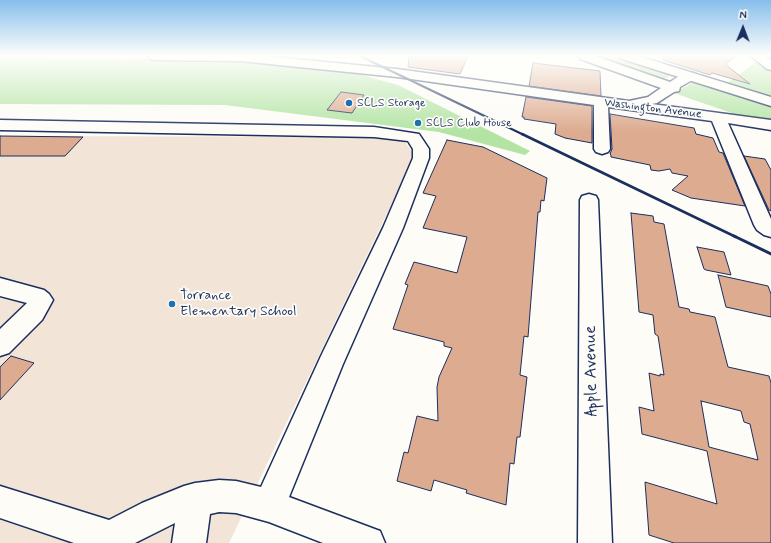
<!DOCTYPE html>
<html>
<head>
<meta charset="utf-8">
<style>
  body { margin:0 }
  #map { position:relative; width:771px; height:543px; overflow:hidden; background:#fdfcf7; font-family:Mynerve,sans-serif }
  canvas { display:block }
  .north { position:absolute; left:723px; top:8px; width:40px; height:40px; -webkit-text-stroke:3px #fdfcf7; paint-order:stroke; rotate:1deg; font-size:11px; font-weight:700; line-height:16px; text-align:center; color:#1b2f5e }
  .north::after { content:''; display:block; margin:auto; width:14px; height:18px; background:#1b2f5e; clip-path:polygon(50% 0,100% 100%,50% 72%,0 100%) }
</style>
</head>
<body>
<div id="map">
<canvas width="771" height="543"></canvas>
<div class="north">N</div>
</div>
<script>
const context = document.querySelector('canvas').getContext('2d');
context.lineJoin = 'round';
function fillPath(path, color) { context.fillStyle = color; context.fill(path, 'evenodd'); }
const shape = rows => new Path2D(rows.map(r => 'M' + r).join(''));
function trace(path, color, width, dash) { context.strokeStyle = color; context.lineWidth = width; context.lineCap = dash ? 'butt' : 'round'; context.setLineDash(dash || []); context.stroke(path); }
function label(font, color, halo, rows, align = 'center') {
  context.font = font + ' Mynerve,sans-serif'; context.lineWidth = 3.5; context.setLineDash([]); context.textBaseline = 'middle'; context.strokeStyle = halo; context.fillStyle = color; for (const [text, x, y, turn = 0] of rows) {
    context.save(); context.translate(x, y); context.rotate((+turn || 0) * Math.PI / 180); context.textAlign = isNaN(turn) ? turn : align; if (halo) context.strokeText(text, 0, 0); context.fillText(text, 0, 0); context.restore();
  }
}
fillPath(shape([
  [0,136,401,137,415,155,229,543,0,543]
]), '#f3e4d8');
fillPath(shape([
  [0,56,48,56,45,59,226,60,362,75,398,85,530,151,525,155,439,132,225,105,0,104],
  [594,56,613,56,659,71,669,76,667,78,660,78],
  [760,59,771,68,771,101,723,86],
  [694,82,771,107,771,120,740,116,674,93]
]), '#b3e4a4');
const building = shape([
  [409,56,468,56,460,74,408,67,409,56],
  [664,56,737,56,725,64,750,84,712,73,710,75,663,60,664,56],
  [533,63,600,71,601,96,529,86,533,63],
  [341,92,364,95,352,113,327,110,341,92],
  [526,97,592,106,592,143,565,138,555,134,556,124,524,119,524,117,522,117,526,97],
  [610,114,694,128,696,134,713,138,719,152,723,153,745,206,691,198,672,190,688,176,672,173,670,169,659,171,651,170,650,165,645,164,611,157,611,155,610,154,612,149,610,114],
  [0,136,83,137,65,156,0,156,0,136],
  [447,140,483,147,547,178,544,201,541,200,540,212,538,212,528,337,524,336,520,375,527,377,520,437,517,437,514,464,510,463,506,505,466,493,467,490,434,480,431,491,397,481,404,452,408,453,417,416,438,421,437,387,439,377,452,348,444,346,444,342,393,329,408,285,405,284,414,262,457,273,467,237,423,228,436,196,423,193,447,140],
  [744,156,765,159,771,170,771,211,769,210,744,156],
  [631,213,653,216,654,222,664,224,679,307,689,309,690,312,715,317,728,367,769,376,771,383,771,543,674,543,649,535,645,482,717,504,707,451,642,434,639,407,654,411,649,373,660,376,660,374,664,375,658,336,655,334,653,315,639,312,631,213],
  [701,401,741,411,744,422,750,424,758,460,709,447,701,401],
  [697,247,724,252,731,275,706,270,704,269,697,247],
  [718,275,768,286,771,294,771,317,726,307,718,275],
  [11,356,34,363,0,400,0,367,11,356]
]);
fillPath(building, '#ddab90');
trace(building, '#1b2f5e', 1);
const minor = shape([
  [148,56,265,56,397,69,629,101,648,97,661,88,580,59,578,56,595,56,670,82,684,73,694,73,695,76,694,79,680,87,679,91,674,92,657,103,652,104,771,120,771,130,728,123,771,219,771,237,764,235,757,230,754,225,712,121,608,107,610,149,608,152,602,154,596,152,594,149,594,105,397,77,240,61,154,60,150,59,148,56],
  [751,56,765,56,771,60,771,70,767,69,751,56],
  [0,120,374,127,419,134,429,149,429,158,403,228,343,364,289,497,380,531,385,543,323,543,269,522,236,513,219,512,210,514,206,543,172,543,175,523,135,543,74,543,0,518,0,486,109,520,142,503,184,486,195,483,219,480,236,481,261,487,321,356,383,228,413,158,413,149,408,141,374,137,0,130,0,120],
  [589,194,596,196,598,200,612,543,578,543,580,200,582,196,589,194],
  [0,278,44,290,49,294,53,300,42,320,9,353,0,356,0,329,27,303,0,296,0,278]
]);
const major = shape([
  [620,56,638,56,771,97,771,106,622,59,620,56]
]);
trace(minor, '#1b2f5e', 3);
trace(major, '#1b2f5e', 3);
fillPath(minor, '#fdfcf7');
fillPath(major, '#fdfcf7');
trace(shape([
  [360,56,524,135]
]), '#1b2f5e', 2);
trace(shape([
  [522,134,736,237]
]), '#1b2f5e', 2.5);
trace(shape([
  [734,236,771,254]
]), '#1b2f5e', 3);
const sky = context.createLinearGradient(0, 0, 0, 132);
sky.addColorStop(0, '#86beec');
sky.addColorStop(0.42, '#fefefb');
sky.addColorStop(1, '#fefefb00');
context.fillStyle = sky;
context.fillRect(0, 0, 771, 132);
for (const [x, y, r, color] of [
  [349,103,4,"#1f6fb2"],
  [418,123,4,"#1f6fb2"],
  [172,304,4,"#1f6fb2"]
]) { const dot = new Path2D(); dot.arc(x, y, r, 0, 2 * Math.PI); context.fillStyle = color; context.fill(dot); trace(dot, '#fdfcf7', 1.5); }
label('12px', '#1b2f5e', '#fdfcf7', [
  ["SCLS Storage",357,103],
  ["SCLS Club House",426,123]
], 'left');
label('12px', '#1b2f5e', '#fdfcf7', [
  ["Washington Avenue",653,109,7]
]);
label('14px', '#1b2f5e', '#fdfcf7', [
  ["Torrance",180,296],
  ["Elementary School",180,312]
], 'left');
label('17px', '#1b2f5e', '#fdfcf7', [
  ["Apple Avenue",592,371,-91]
]);
</script>
</body>
</html>
